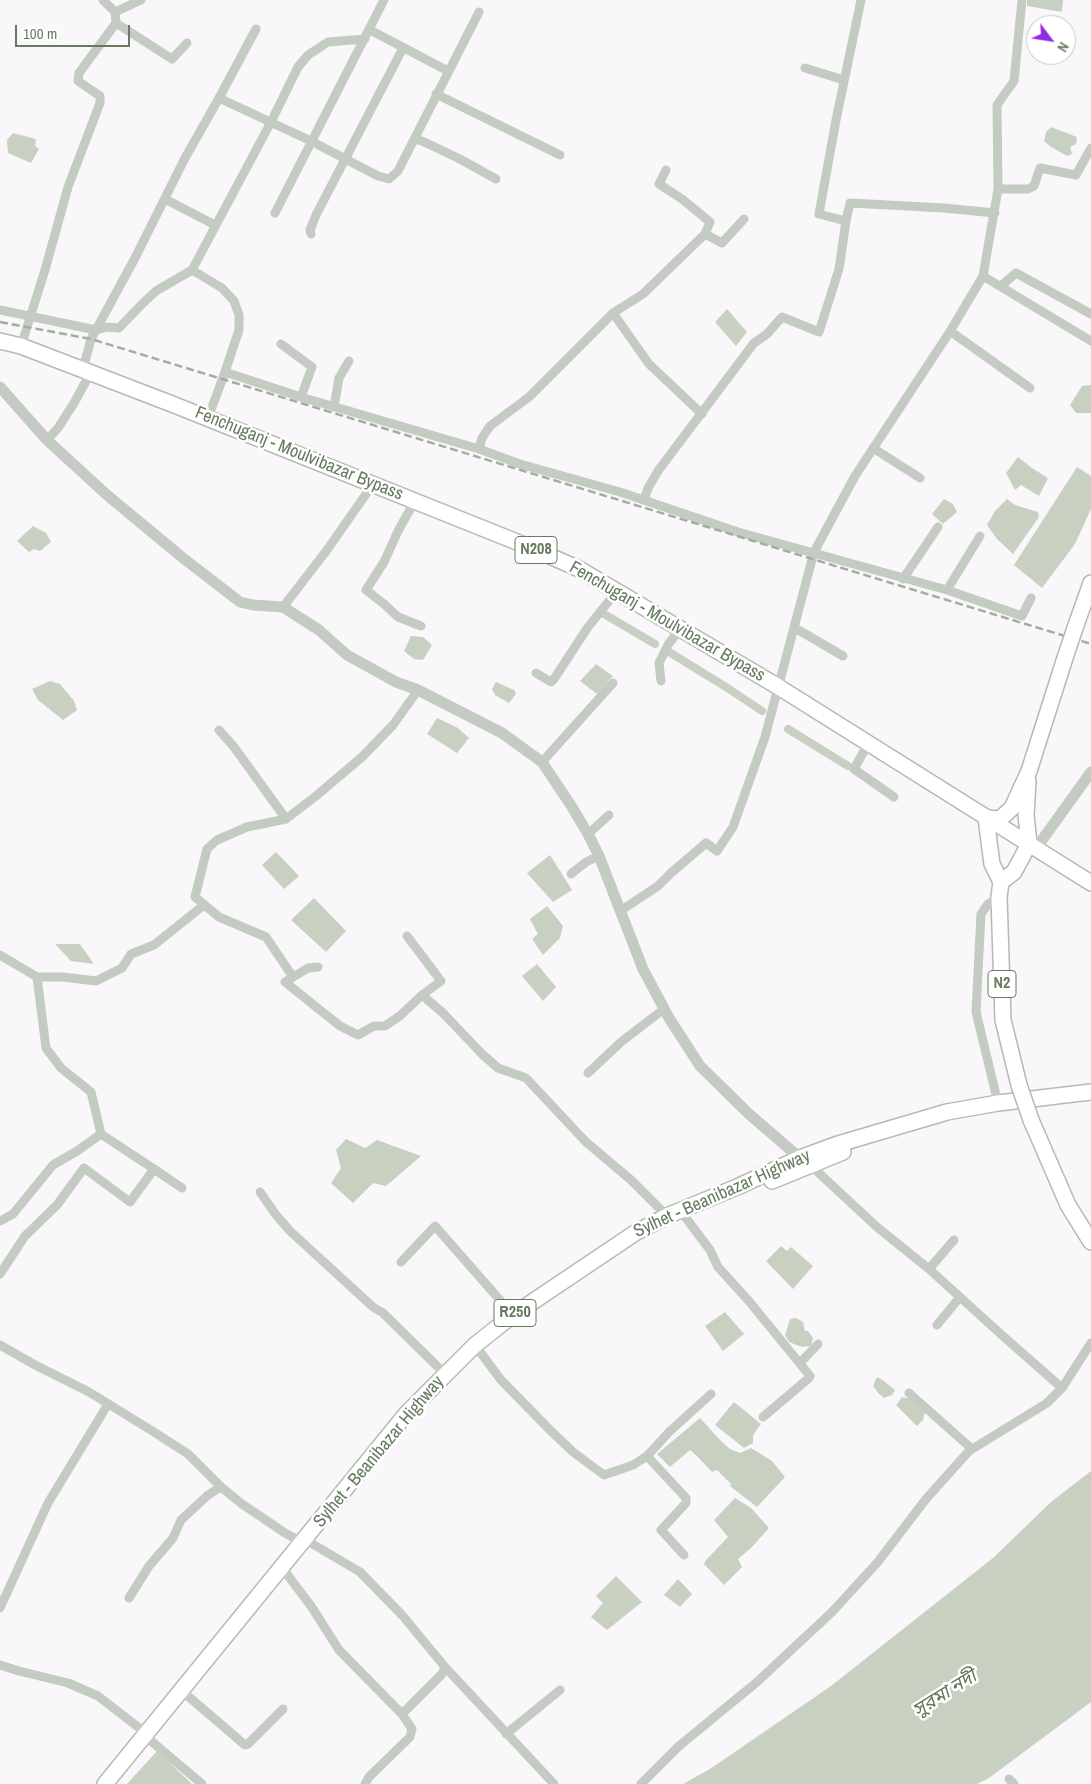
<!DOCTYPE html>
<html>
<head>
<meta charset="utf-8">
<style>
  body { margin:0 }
  #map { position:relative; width:1091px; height:1784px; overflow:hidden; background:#f9f7f9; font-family:"Archivo Narrow",sans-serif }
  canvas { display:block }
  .north { position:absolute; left:1026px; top:15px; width:50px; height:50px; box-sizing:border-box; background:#fff; border:1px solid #c2cbbf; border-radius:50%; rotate:121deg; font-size:14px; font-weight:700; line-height:20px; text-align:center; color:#667c5f }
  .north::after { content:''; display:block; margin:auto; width:18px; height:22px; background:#932be5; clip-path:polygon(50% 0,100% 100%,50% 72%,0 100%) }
  .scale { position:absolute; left:15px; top:25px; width:115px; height:22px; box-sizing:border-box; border:2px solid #667c5f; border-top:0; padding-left:6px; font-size:15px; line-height:18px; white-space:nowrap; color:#667c5f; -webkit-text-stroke:4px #fff; paint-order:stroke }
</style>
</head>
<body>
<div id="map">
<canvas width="1091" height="1784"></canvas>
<div class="north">N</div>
<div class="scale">100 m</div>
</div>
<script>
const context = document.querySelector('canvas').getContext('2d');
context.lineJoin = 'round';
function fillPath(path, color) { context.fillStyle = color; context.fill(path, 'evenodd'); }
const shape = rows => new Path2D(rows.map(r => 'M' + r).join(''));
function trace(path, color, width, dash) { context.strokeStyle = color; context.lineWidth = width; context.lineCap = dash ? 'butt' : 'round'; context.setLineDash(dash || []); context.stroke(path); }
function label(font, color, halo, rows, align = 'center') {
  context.font = font + ' "Archivo Narrow","Noto Sans Bengali",sans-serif'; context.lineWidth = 5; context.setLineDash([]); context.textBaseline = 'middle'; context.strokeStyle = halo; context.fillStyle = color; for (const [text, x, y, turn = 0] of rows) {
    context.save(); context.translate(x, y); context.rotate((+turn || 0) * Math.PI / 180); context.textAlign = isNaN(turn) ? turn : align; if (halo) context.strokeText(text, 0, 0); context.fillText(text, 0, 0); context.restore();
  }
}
fillPath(shape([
  [1027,0,1063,0,1062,12,1027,6],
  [1051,127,1077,137,1076,144,1070,147,1072,154,1067,156,1051,147,1044,141,1046,132],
  [13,133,36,139,35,146,39,149,31,163,8,153,7,140],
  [727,309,747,332,736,346,715,322],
  [1091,385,1091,413,1076,413,1070,405,1082,386],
  [1018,457,1032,468,1048,478,1039,496,1021,485,1015,490,1006,473],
  [1077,467,1091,476,1091,509,1075,544,1042,588,1014,565],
  [944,499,953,504,957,512,943,524,932,514],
  [1007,499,1015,505,1038,512,1039,517,1013,554,997,539,987,525,995,511],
  [33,526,46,533,51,542,40,551,34,549,29,552,17,541],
  [411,636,423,637,432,645,423,660,414,659,404,651],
  [596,664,613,676,597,694,580,681],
  [50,681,60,684,74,701,77,710,63,720,38,700,32,689],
  [496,682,514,690,516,694,509,703,495,695,492,689],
  [437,718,458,728,469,738,457,753,427,734],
  [276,852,299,876,284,889,262,865],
  [550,855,572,890,553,902,527,873],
  [314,898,346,931,326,952,291,920],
  [547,906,563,926,560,938,543,955,532,939,538,934,530,919],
  [55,944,80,944,94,964,71,961],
  [537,964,556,987,543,1001,522,976],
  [346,1139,365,1148,377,1140,421,1156,386,1186,373,1183,353,1203,331,1183,341,1168,336,1150],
  [781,1246,787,1251,791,1247,813,1266,793,1289,766,1261],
  [725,1312,744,1334,723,1351,705,1326],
  [796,1318,803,1322,805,1331,808,1331,813,1338,811,1346,802,1347,789,1342,785,1335,790,1319],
  [877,1377,884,1381,895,1390,892,1395,884,1398,879,1394,873,1386],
  [902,1397,910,1399,925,1413,923,1420,917,1426,896,1405],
  [734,1402,761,1424,753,1435,753,1443,744,1448,715,1425],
  [700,1418,719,1439,730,1449,740,1453,751,1448,772,1461,785,1477,757,1507,730,1486,731,1484,717,1470,712,1472,698,1457,690,1450,670,1467,657,1454],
  [1091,1471,1091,1702,989,1778,977,1784,683,1784,710,1769,831,1686,993,1558,1051,1502],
  [735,1498,751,1508,769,1528,751,1548,738,1559,742,1567,724,1585,704,1564,706,1560,728,1537,714,1520],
  [616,1576,642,1602,607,1630,591,1617,603,1603,596,1596],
  [678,1579,692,1594,680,1607,664,1595],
  [157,1751,192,1784,127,1784]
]), '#c8d0c2');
trace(shape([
  [604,614,655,644],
  [669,652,726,687,762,711],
  [788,729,848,766]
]), '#c8d0c2', 8);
const primary = shape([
  [772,1181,843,1152],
  [105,1784,407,1413,475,1345,513,1315,635,1233,667,1216,737,1187,800,1158,835,1145,947,1112,998,1103,1091,1092]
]);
const trunk = shape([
  [0,341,21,346,172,404,532,548,579,569,777,686,1091,883],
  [1075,628,1091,583],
  [1001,882,1014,872,1029,844,1026,815,1028,781],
  [1019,1085,1003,1020,999,897,1001,882,992,864,986,818,1000,819,1012,808,1029,771,1064,661],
  [1031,1120,1068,1205,1091,1242]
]);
trace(primary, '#b4bcb1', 18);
trace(trunk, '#b4bab1', 18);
trace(shape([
  [115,12,141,0],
  [116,23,172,59,187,43],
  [370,30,448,71],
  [805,68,844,80],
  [436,94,560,155],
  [219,98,256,29],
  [414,139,422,141,458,158,496,179],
  [666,170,659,184,682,199,710,222,705,234],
  [998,189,1028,189,1034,186,1040,168,1076,175,1091,148],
  [165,199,215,225],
  [275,213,384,0],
  [846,221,850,203,944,208,995,213],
  [311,234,310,230,316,215,403,48],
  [192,270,222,288,234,301,239,315,239,330,225,372],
  [983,276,1091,341],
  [1002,285,1016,273,1091,314],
  [0,310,96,330,107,327,119,328,143,303,156,291,192,270,271,122,298,67,308,55,328,42,365,39],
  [613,313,649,364,702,414],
  [950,331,1030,388],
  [281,344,312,367,301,397],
  [21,346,45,270,68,187,100,103,100,96,78,81,79,73,116,23,115,12,103,0],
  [83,369,91,339,135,258,185,158,219,98,311,141,378,176,389,179,398,171,479,12],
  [334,407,339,378,349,361],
  [208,418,225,372,301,397,479,449,520,464,620,492,738,532,947,590,1022,616,1031,598],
  [47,440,58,428,74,403,91,372],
  [873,448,920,478],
  [479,449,482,438,490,426,529,397,613,313,643,294,705,234,722,243,744,219],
  [644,500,648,488,658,471,754,343,767,334,782,317,819,332,839,269,846,221,819,214,836,120,861,0],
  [415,501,399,529,384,562,366,590,384,604,398,617,421,626],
  [903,579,938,527],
  [947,590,980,536],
  [283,607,327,550,373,484],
  [795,628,843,656],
  [536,673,551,682,554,679,588,627,617,591],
  [661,681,659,663,669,643,681,629],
  [219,730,234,747,286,819],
  [869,742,854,769,894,797],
  [542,762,613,683],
  [588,834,609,815],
  [571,874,586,862,599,856],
  [620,911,658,886,671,873,706,843,717,851,733,827,765,737,814,552,855,476,949,333,983,276,998,189,997,105,1014,81,1022,0],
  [407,936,441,981,422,995,443,1013,482,1054,498,1068,526,1078,586,1142,631,1180,667,1216],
  [0,955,37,977,63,977,96,981,122,968,131,954,154,945,204,905],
  [318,967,308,968,285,982,340,1026,358,1035,374,1026,385,1026,401,1015,422,995],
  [37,977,46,1048,61,1068,91,1092,101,1134,154,1169],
  [293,977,266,937,219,917,195,897,207,849,217,840,247,827,286,819,316,796,362,757,393,725,418,690],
  [588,1073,621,1042,664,1009],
  [998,1103,976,1012,981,914,988,904,999,897],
  [808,1163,877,1227,929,1269,1004,1337,1062,1388],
  [260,1192,276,1215,290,1231,373,1307,383,1313,445,1374],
  [686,1218,710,1250,718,1267,748,1300,810,1376,809,1378,763,1417],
  [0,1221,13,1214,53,1165,77,1151,101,1134],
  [401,1262,435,1226,513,1315],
  [929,1269,954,1240],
  [0,1274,25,1236,57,1205,84,1168,130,1202,154,1169,182,1188],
  [937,1325,960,1297],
  [0,1345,35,1365,89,1392,154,1432,188,1454,221,1487,242,1504,285,1533,302,1542,311,1543,360,1572,402,1615,445,1667,442,1674,402,1714,412,1729,410,1737,369,1777,365,1784],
  [475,1345,501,1380,550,1430,573,1452,604,1475,633,1465,647,1456,670,1431,711,1394],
  [800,1363,818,1344],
  [909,1393,972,1449],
  [647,1456,686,1498,686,1503,661,1530,684,1555],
  [286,1573,311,1606,339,1650,402,1714],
  [129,1598,149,1566,173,1538,181,1520,208,1495,221,1487],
  [0,1608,48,1503,108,1404],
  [0,1665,19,1671,68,1683,98,1696,147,1734,151,1741,202,1784],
  [445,1667,554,1784],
  [182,1691,245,1745,248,1744,283,1709],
  [506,1734,560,1690],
  [1009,1779,1014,1784],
  [641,1784,679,1746,757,1682,832,1612,877,1563,926,1499,969,1451,1047,1403,1062,1388,1091,1343]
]), '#c4cbc2', 9);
trace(shape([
  [0,387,47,440,107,495,183,558,240,602,253,605,283,607,319,630,347,655,396,682,418,690,502,733,542,762,572,807,588,834,599,856,643,969,669,1018,700,1066,749,1114,800,1158],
  [1037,847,1091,772]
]), '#c4cbc2', 11);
trace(primary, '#fff', 15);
trace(trunk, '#fff', 15);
trace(shape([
  [0,322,91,339,1091,644]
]), '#a3ae9f', 2.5, [8, 4]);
const trunkBridge = shape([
  [1064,661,1075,628],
  [1019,1085,1031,1120]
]);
trace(trunkBridge, '#b4bab1', 18, []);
trace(trunkBridge, '#fff', 15);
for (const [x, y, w] of [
  [536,550,42],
  [1002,984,28],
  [515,1313,42]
]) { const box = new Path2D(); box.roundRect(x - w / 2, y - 13.5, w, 27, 4); context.fillStyle = '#fff'; context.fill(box); trace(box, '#667c5f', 1); }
label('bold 16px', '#667c5f', null, [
  ["N208",536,550],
  ["N2",1002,984],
  ["R250",515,1313]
]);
label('18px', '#667c5f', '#fff', [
  ["Fenchuganj - Moulvibazar Bypass",299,454,22],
  ["Fenchuganj - Moulvibazar Bypass",667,622,30],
  ["Sylhet - Beanibazar Highway",722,1194,-24],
  ["Sylhet - Beanibazar Highway",379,1452,-50]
]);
label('italic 19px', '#65755a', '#fff', [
  ["সুরমা নদী",945,1694,-32]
]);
</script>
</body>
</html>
